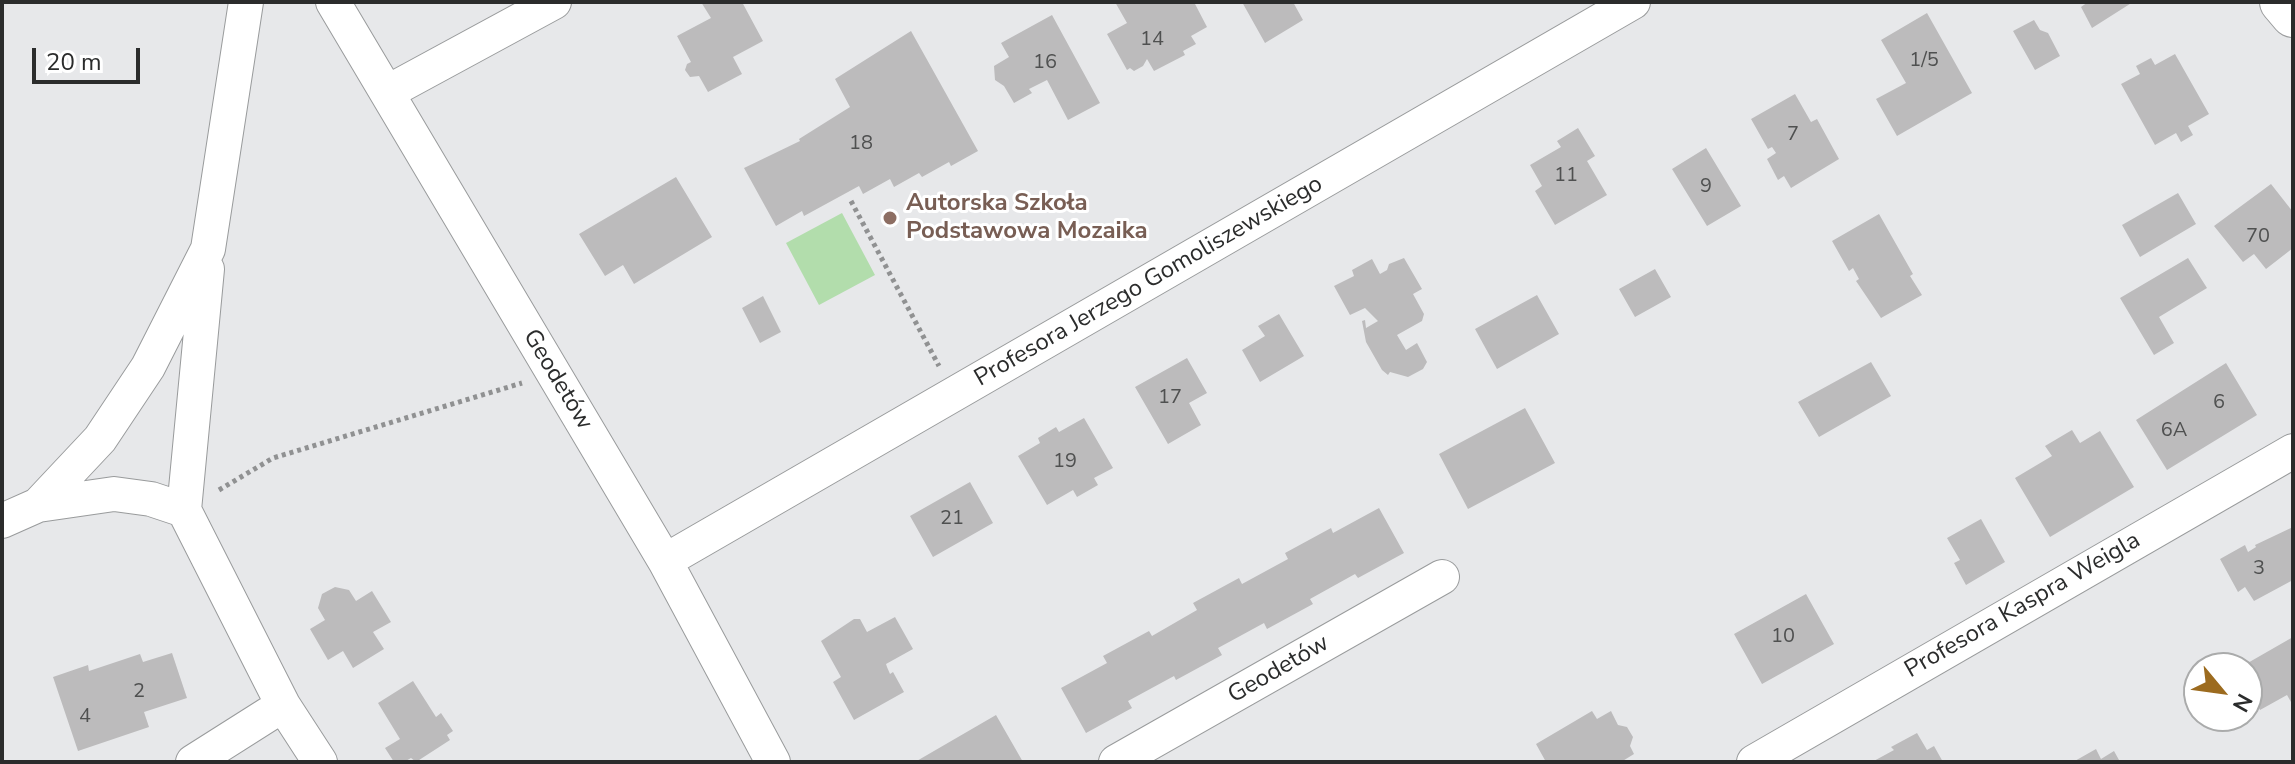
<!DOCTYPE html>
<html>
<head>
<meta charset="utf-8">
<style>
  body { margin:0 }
  #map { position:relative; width:2295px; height:764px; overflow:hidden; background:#e7e8ea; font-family:"Nunito Sans",sans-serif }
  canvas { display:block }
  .frame { position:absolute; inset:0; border:4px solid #2b2c2c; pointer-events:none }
  .north { position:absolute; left:2183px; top:652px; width:80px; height:80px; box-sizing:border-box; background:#fff; border:2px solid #aaabab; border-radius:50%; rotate:119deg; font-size:22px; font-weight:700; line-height:32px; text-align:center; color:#2b2c2c }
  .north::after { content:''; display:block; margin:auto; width:28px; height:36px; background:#9c6b1f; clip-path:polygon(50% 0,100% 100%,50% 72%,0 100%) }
  .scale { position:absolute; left:32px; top:48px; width:108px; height:36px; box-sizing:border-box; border:4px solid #2b2c2c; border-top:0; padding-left:10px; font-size:24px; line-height:28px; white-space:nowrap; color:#2b2c2c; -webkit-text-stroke:6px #fff; paint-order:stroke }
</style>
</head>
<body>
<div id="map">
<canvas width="2295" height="764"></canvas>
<div class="frame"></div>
<div class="north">N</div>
<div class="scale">20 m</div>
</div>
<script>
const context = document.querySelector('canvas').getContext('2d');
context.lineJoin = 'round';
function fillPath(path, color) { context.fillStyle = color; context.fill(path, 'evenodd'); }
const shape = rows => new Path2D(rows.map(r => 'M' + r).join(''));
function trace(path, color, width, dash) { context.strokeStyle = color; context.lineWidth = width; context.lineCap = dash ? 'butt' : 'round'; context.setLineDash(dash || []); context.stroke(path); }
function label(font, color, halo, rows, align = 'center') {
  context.font = font + ' "Nunito Sans",sans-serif'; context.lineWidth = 6; context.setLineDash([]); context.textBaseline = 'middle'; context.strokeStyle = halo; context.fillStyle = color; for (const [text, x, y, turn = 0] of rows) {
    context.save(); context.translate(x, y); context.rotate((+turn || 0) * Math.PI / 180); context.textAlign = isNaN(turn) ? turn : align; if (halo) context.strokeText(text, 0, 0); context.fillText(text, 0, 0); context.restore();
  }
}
fillPath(shape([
  [842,213,875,275,819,305,786,243]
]), '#b2ddac');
fillPath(shape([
  [701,2,742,2,763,41,733,57,742,74,708,92,699,76,690,77,685,70,687,64,691,62,677,36,711,18],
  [1115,2,1194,2,1207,27,1191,36,1196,44,1183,51,1185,55,1154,71,1147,59,1143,66,1134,71,1130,68,1127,70,1107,34,1127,23],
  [1242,2,1293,2,1303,20,1265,43],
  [2088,2,2133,2,2092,28,2081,7],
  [1927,13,1972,93,1897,136,1876,99,1906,83,1881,40],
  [1052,15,1100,103,1068,120,1047,80,1029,89,1032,93,1014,103,1004,86,995,80,994,66,1009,57,1001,43],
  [2034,20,2040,30,2048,33,2060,56,2035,70,2013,31],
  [911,31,978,151,951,166,949,162,922,177,919,173,894,187,890,179,863,194,859,186,804,216,802,211,776,226,744,168,800,141,799,139,850,107,835,79],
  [2175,54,2209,114,2188,126,2193,135,2181,142,2176,133,2155,145,2121,84,2140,74,2136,66,2151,58,2155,65],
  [1795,94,1811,122,1817,119,1839,159,1791,188,1784,176,1778,180,1767,159,1776,153,1772,147,1768,149,1751,119],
  [1578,128,1595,156,1587,161,1607,195,1555,225,1535,191,1542,186,1530,165,1561,147,1557,141],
  [1706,148,1741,206,1707,226,1672,169],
  [676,177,712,237,634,284,623,265,605,276,579,234],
  [2271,184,2293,212,2293,248,2266,269,2254,254,2243,262,2214,226],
  [2178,193,2196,224,2140,257,2122,225],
  [1879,214,1913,274,1910,276,1922,295,1881,318,1856,281,1859,279,1853,268,1849,271,1832,241],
  [1404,258,1422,289,1413,294,1424,314,1422,321,1397,335,1406,350,1417,343,1427,362,1423,369,1408,377,1390,372,1388,375,1382,370,1366,342,1362,321,1365,320,1366,328,1378,321,1365,308,1350,315,1334,286,1354,276,1352,270,1372,259,1380,274,1387,270,1389,264],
  [2188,258,2207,288,2159,317,2174,343,2154,355,2120,298],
  [1655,269,1671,297,1635,317,1619,289],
  [1537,295,1559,334,1497,369,1475,329],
  [763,296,781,332,760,343,742,308],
  [1279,314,1304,356,1260,382,1242,350,1265,336,1258,326],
  [1187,358,1207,393,1189,403,1201,425,1168,444,1135,387],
  [1871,362,1891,396,1819,437,1798,402],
  [2226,363,2257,415,2167,470,2136,420],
  [1525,408,1555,463,1468,509,1439,454],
  [1084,418,1113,468,1094,478,1098,485,1077,497,1073,490,1047,505,1018,456,1040,443,1038,438,1056,427,1059,432],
  [2072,430,2080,443,2100,431,2134,487,2050,537,2015,478,2052,456,2045,446],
  [970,482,993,523,933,557,910,516],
  [1379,508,1404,553,1358,578,1355,574,1310,599,1313,604,1267,629,1264,623,1218,648,1222,655,1176,680,1174,676,1128,701,1132,708,1086,733,1061,688,1107,663,1103,656,1149,631,1152,636,1197,610,1193,603,1239,578,1242,584,1288,559,1285,553,1331,528,1333,533],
  [1981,519,2005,562,1966,585,1954,563,1960,560,1947,538],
  [2293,527,2293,580,2254,601,2245,587,2238,592,2220,559,2245,545,2248,552,2256,547,2255,545],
  [335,587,349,590,356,601,372,591,391,622,373,632,384,649,353,668,343,651,328,660,310,629,325,620,318,608,322,594],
  [1806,594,1834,644,1762,684,1734,634],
  [895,617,913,649,886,664,887,667,890,674,893,672,904,692,854,720,833,682,841,677,821,641,854,619,860,619,867,632],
  [2293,637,2293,701,2291,702,2287,695,2260,710,2247,686,2247,668,2239,668],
  [172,653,187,698,144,712,149,727,78,751,53,677,88,665,89,671,140,654,143,662],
  [413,681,436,717,441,713,453,731,447,735,450,740,416,762,411,758,404,762,394,762,385,748,400,739,378,703],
  [1592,711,1597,719,1611,711,1618,725,1627,727,1633,737,1630,746,1634,754,1621,762,1546,762,1536,744],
  [996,715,1023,762,915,762],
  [1917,733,1927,750,1934,746,1943,762,1872,762,1894,750,1891,747],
  [2096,749,2101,759,2114,751,2119,760,2073,762]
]), '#bcbbbc');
const street = shape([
  [333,2,665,561,773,762],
  [388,92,554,2],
  [207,269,184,510,283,705,320,762],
  [38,505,114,494,151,499,184,510],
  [2,521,38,505,100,439,148,367,208,249,246,2],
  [665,561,1633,2],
  [193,762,283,705],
  [1116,762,1442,577],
  [1754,762,2293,451]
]);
const secondary = shape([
  [2282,2,2293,15]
]);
trace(street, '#999b9c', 36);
trace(secondary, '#999b9c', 46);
trace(shape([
  [851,201,939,366],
  [219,490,273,458,522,383]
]), '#909192', 5, [4, 4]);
trace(street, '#fff', 34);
trace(secondary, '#fff', 44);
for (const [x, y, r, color] of [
  [890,218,8,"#8d6e63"]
]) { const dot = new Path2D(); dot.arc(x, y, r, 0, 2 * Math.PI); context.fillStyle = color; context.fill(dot); trace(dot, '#fff', 3); }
label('20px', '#4f5050', null, [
  ["14",1152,40],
  ["1/5",1924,61],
  ["16",1045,63],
  ["7",1793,135],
  ["18",861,144],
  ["11",1566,176],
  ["9",1706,187],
  ["70",2258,237],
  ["17",1170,398],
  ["6",2219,403],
  ["6A",2174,431],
  ["19",1065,462],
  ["21",952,519],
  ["3",2259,569],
  ["10",1783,637],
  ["2",139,692],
  ["4",85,717]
]);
label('bold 24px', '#785e54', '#fff', [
  ["Autorska Szkoła",906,204],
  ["Podstawowa Mozaika",906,232]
], 'left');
label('24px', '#2b2c2c', '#fff', [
  ["Profesora Jerzego Gomoliszewskiego",1149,282,-30],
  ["Geodetów",557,380,59],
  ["Profesora Kaspra Weigla",2023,606,-30],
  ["Geodetów",1279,670,-30]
]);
</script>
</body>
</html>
